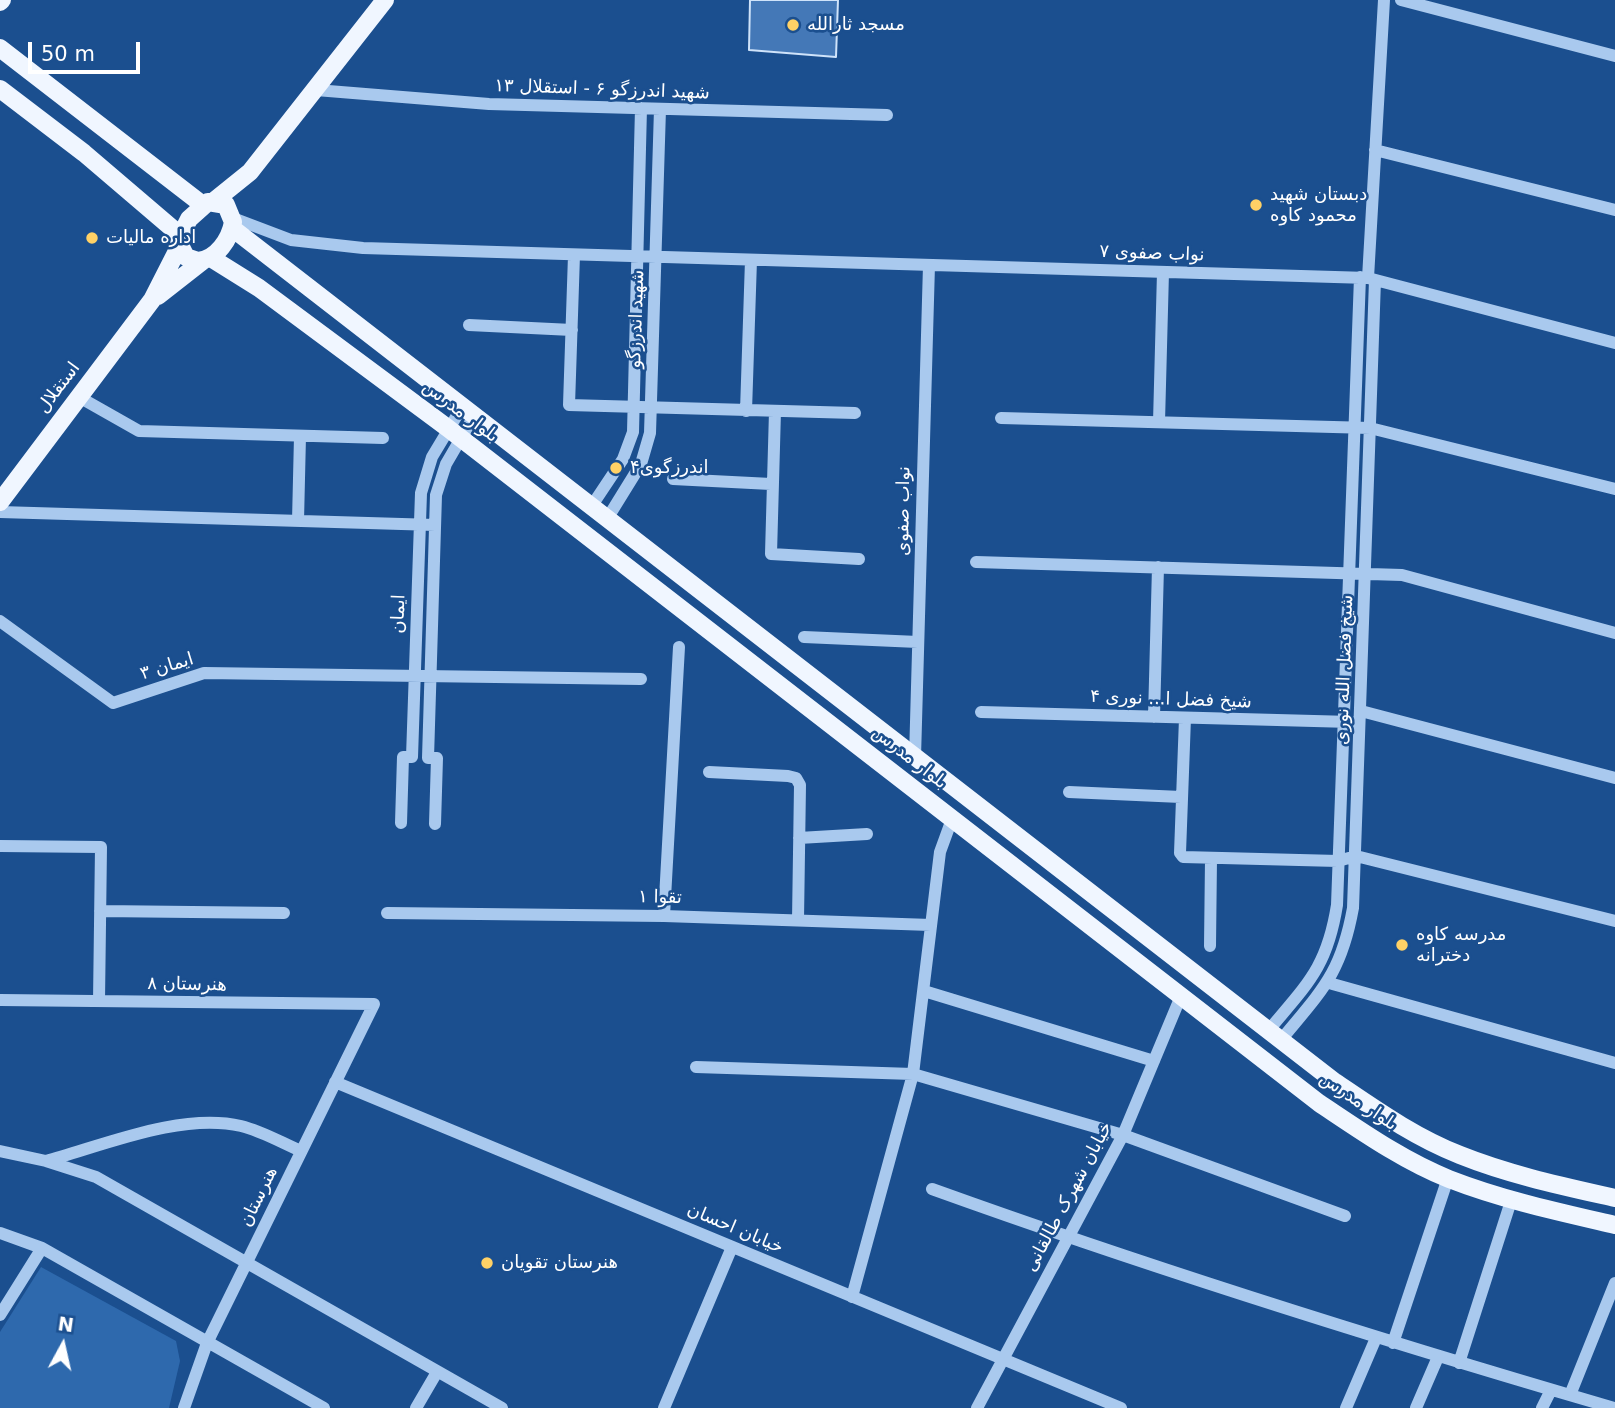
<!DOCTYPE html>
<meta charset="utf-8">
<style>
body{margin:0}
#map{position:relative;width:1615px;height:1408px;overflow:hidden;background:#1b4f8f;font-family:"DejaVu Sans",sans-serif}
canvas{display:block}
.north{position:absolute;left:28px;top:1310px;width:70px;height:70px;-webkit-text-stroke:5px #1b4f8f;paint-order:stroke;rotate:8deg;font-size:19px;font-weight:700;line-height:28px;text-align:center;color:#fff}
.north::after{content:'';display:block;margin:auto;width:24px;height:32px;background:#fff;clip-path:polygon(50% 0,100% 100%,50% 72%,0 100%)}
.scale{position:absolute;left:28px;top:42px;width:112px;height:32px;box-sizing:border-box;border:4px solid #fff;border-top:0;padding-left:9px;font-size:21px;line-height:24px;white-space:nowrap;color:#fff;-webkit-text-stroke:5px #1b4f8f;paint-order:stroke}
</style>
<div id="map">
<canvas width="1615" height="1408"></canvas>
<div class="north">N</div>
<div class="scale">50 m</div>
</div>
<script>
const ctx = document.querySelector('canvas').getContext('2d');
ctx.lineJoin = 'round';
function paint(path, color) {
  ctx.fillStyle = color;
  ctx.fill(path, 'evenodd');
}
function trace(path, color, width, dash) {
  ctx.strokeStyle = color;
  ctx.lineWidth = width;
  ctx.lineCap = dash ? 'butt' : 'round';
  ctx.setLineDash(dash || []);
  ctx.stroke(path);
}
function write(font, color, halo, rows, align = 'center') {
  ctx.font = font + ' "DejaVu Sans",Vazirmatn,sans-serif';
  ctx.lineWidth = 5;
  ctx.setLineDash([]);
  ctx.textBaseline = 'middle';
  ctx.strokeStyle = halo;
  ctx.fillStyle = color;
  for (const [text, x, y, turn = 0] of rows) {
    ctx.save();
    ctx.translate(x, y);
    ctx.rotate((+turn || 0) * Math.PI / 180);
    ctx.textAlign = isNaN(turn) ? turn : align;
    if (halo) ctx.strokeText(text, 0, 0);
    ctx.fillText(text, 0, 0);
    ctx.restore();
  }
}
const green = new Path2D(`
 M41,1267L176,1341L180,1361L169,1408H0V1332Z`);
const building = new Path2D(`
 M750,0H838L836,57L749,50Z`);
const minor = new Path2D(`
 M1401,0L1615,56
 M316,90L489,104L887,115
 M1375,150L1615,210
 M233,218L291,240L363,248L1368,278L1615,343
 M574,255L569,405L855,413
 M1368,278L1384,0
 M469,325L572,330
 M79,397L139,431L383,438
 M746,411L751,260
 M775,411L771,554L859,559
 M1001,418L1370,428L1615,489
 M1159,422L1163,272
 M673,479L771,484
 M591,507L623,459L633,432L641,108
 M0,512L435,525
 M607,519L641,464L650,433L660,109
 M298,521L300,436
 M976,562L1402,575L1615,633
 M0,621L113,703L204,673L641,679
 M804,637L918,642
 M1361,711L1615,778
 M981,712L1351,722
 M1154,717L1158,567
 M1185,718L1180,853L1183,857L1338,861L1356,856L1615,921
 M915,757L929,265
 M709,772L788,776L796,778L800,785L798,920
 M1069,792L1181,797
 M401,823L403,757H412L421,493L432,457L462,407
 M435,824L437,758H428L436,495L446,464L474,416
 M799,838L867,834
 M0,846L101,847L99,1001
 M100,911L284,913
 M387,913L664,916L931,925
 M664,916L679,647
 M1210,946L1211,859
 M1329,983L1615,1063
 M924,991L1154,1061
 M0,1000L374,1004L207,1343L184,1408
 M1268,1031C1307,984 1327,968 1337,905L1360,277
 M1281,1040C1322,990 1341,974 1353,908L1375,280
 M696,1067L913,1074L1123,1135L1345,1216
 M335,1082L1121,1408
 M0,1151L46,1161L96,1177L502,1408
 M46,1161C104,1145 182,1112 241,1126C262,1131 282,1143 301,1151
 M932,1189C1157,1270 1384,1341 1614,1408
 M0,1233L42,1248L324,1408
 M852,1297L913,1074L940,852L952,819
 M0,1315L42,1248
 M1393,1343L1448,1178
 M1459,1363L1511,1201
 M1570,1395L1615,1283
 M416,1408L437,1372
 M664,1408L732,1247
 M977,1408L1123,1135L1181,996
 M1346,1408L1376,1338
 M1416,1408L1438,1357
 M1542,1408L1551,1390`);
const major = new Path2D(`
 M0,2L2,0
 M0,48L203,205
 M0,89L84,153L180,235
 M214,201L250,172L385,0
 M208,202L226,205L233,222C230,239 217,259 198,261L186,257L178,241L189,219Z
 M232,228L1335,1082C1375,1109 1414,1137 1460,1155C1510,1175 1562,1186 1615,1198
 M211,258L259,288L449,429L1319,1103C1361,1131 1402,1160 1449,1179C1503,1200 1559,1212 1615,1225
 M158,296L204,260
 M0,502L152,300L179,247`);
const markers = [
 [793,25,7,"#ffd166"],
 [1256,205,7,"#ffd166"],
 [92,238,7,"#ffd166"],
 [616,468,7,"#ffd166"],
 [1402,945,7,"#ffd166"],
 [487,1263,7,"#ffd166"]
];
const poiNames = [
 ["مسجد ثارالله",807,25],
 ["دبستان شهید",1270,195],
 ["محمود کاوه",1270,216],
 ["اداره مالیات",106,238],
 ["اندرزگوی۴",630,468],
 ["مدرسه کاوه",1416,935],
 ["دخترانه",1416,956],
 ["هنرستان تقویان",501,1263]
];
const streetNames = [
 ["شهید اندرزگو ۶ - استقلال ۱۳",602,90,2],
 ["نواب صفوی ۷",1152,254,2],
 ["شهید اندرزگو",637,319,-88],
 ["استقلال",59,388,-53],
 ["بلوار مدرس",460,412,37],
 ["نواب صفوی",904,511,-89],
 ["ایمان",399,614,-88],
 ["ایمان ۳",167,667,-17],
 ["شیخ فضل الله نوری",1345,670,-88],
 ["شیخ فضل ا... نوری ۴",1171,700,2],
 ["بلوار مدرس",909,758,38],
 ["تقوا ۱",660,898,1],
 ["هنرستان ۸",187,985,1],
 ["بلوار مدرس",1358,1102,34],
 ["هنرستان",259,1197,-64],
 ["خیابان شهرک طالقانی",1069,1197,-62],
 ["خیابان احسان",735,1229,23]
];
paint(green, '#2e69ad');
paint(building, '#4478b7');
trace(building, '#cfe3fa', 2);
trace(minor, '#a9c9ee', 12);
trace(major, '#f0f6ff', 18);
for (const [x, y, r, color] of markers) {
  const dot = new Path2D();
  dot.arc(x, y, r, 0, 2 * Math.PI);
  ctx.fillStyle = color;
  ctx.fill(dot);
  trace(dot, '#1b4f8f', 2.5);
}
write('18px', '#fff', '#1b4f8f', poiNames, 'left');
write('18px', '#fff', '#1b4f8f', streetNames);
</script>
